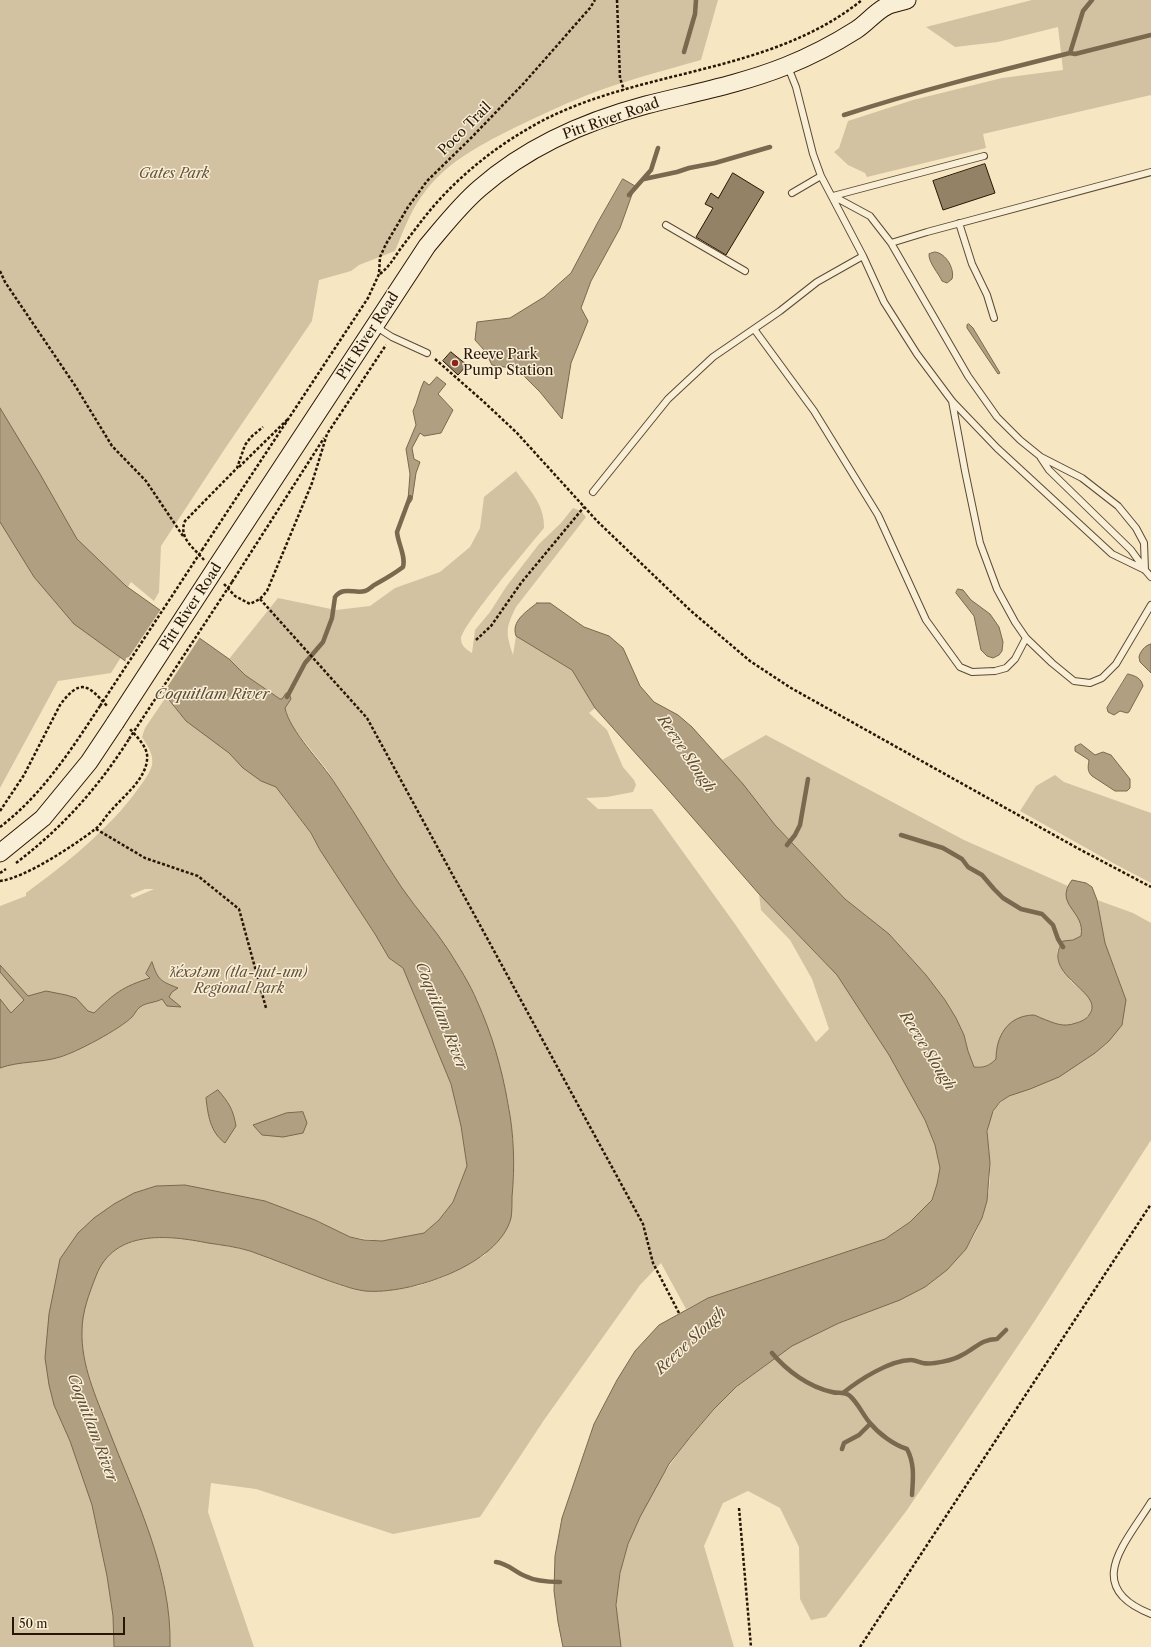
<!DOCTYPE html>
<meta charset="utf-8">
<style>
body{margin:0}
#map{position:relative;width:1151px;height:1647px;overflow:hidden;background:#f6e6c2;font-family:"Libre Caslon Text",serif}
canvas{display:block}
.scale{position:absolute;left:12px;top:1617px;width:113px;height:18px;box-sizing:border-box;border:2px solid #291503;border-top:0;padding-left:5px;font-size:12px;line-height:14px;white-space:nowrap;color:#291503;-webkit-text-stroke:3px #f9efd7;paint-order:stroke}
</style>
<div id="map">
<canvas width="1151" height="1647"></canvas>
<div class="scale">50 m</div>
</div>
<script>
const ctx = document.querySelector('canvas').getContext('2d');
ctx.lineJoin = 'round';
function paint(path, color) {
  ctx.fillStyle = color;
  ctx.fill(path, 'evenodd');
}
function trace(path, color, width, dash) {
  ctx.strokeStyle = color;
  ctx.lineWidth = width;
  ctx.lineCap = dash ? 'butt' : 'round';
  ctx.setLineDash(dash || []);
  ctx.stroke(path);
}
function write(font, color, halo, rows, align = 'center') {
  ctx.font = font + ' "Libre Caslon Text",serif';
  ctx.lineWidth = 3;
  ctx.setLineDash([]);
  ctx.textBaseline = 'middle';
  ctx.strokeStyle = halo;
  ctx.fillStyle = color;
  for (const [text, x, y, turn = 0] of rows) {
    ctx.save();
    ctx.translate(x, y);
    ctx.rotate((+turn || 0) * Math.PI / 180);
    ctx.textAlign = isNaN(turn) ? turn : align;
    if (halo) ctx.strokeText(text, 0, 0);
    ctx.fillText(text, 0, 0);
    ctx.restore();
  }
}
const green = new Path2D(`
 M0,0H718L701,60C662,71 623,81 585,96C562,105 539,116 516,127C484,143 450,160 427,189C412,207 404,229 395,251L359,265L351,271L319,280L312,321L224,450L161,546L159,592L154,601L131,582L101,629L123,654L111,673L58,681L0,788Z
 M1032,0H1151V95L983,134L986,148L867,177L865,173L848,165L834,152L839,148L848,121L913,100L1002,78L1063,70L1058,27L998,42L955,47L926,27Z
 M516,471C529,490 545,504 544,528C531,544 461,626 461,639C461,646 467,650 472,653L475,630L490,612L506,587L539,544L561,523L573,508L581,511L586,517L516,607C505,629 506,633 513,655L516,636L572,670L595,708L589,713L607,730L623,767L634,780L636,785L633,792L607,797L586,798L598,809H652L735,924L816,1042L829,1029L812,979L790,940L761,910L759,894L837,975L889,1055L925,1120L935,1145L940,1168L937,1184L932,1200L910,1222L885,1239L708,1298L686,1309L661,1263L640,1285L544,1420L480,1517L393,1534L256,1489L211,1483L208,1512L254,1647H170C171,1593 153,1542 133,1493C128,1481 124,1467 118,1456L97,1525L107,1576L113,1616L114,1647H0V906L26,896V893C67,863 109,829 138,789C143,782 150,773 152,765C154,754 147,745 142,737L145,728L166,697L186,721L231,690L283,797L311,833L320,850L375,934L389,958L403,968L451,1084L461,1126L467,1166L453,1202L439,1220L424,1233L382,1241L350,1237L315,1220L265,1201L185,1185L156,1186L134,1193L118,1248L135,1240L151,1237L190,1239L247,1250L344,1287L366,1291L418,1286L444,1277L485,1255L514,1179L513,1139L509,1106L490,1033L476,998L447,948L402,889L327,770L291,725L285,708L291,699H280L245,675L229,659L278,598L336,610L370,606L395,588L440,572L470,547L480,528L484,497ZM145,889H154L133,898L130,895Z
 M766,735L964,840L1068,886C1062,909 1085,914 1081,936L1073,940L1063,941C1060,944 1058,948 1057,952C1056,961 1068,979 1074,984C1078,988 1085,991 1089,996C1100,1011 1081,1027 1066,1026C1055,1025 1044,1019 1034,1015L996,1049V1059C989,1066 984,1068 974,1067L968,1051L964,1035L956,1018L945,1000L926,975L889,934L845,899L775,825L722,760Z
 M1055,775L1064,782L1151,813V883L1113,863L1020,811L1036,786Z
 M1097,900L1133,913L1151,923V1140L1034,1322L907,1510L826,1617L811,1620L800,1599L799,1547L780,1508L748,1491L723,1503L704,1546L734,1647H621C602,1567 650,1485 699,1427C711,1413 723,1398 737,1387C746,1380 755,1373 764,1367C773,1360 783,1351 793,1345C808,1337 824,1331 839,1322C870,1306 899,1288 928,1271C937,1266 961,1255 966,1248C979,1233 989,1199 990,1179C992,1147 976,1118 1009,1096L1077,1064L1095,1053L1109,1041L1118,977L1105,943Z`);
const water = new Path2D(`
 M623,179L635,186L620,228L591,281L581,308L588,321L571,363L562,419L540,392L517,369L492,365L485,351L475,340L477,322L510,318L544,297L571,273L598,222Z
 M935,252C946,253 955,269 952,279L947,283L942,281C939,274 928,262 929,254Z
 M969,324L973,328L1000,373L998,374L967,328V325Z
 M437,377L446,384L438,394L453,410L441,433L424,436L420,433L412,448L414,459L420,462L416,473L412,500L409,504L408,500L410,474L406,449L416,425L413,411C418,401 419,391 424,381L429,385Z
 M0,408L40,474L77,539L126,586L229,659L245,675L280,699H282L286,693H289L291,699L285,708C290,732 322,762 336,785C359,819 379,854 402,888C417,910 435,929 449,951C459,967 470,984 477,1001C492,1034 502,1069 508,1104C514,1134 515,1166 512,1197C512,1204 512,1212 511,1218C499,1265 409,1295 365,1291C351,1289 338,1284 324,1279C300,1270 275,1260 250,1251C237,1247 222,1245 208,1243C168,1235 114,1229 96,1276C89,1294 82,1312 82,1331C81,1365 96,1397 108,1428C135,1498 172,1570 170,1647H114L113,1616L107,1576L92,1505L70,1441L54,1405L49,1385L45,1358L49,1314L60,1259L78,1233L94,1218L114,1204L134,1193L156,1186L185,1185L265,1201L315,1220L350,1237L364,1240L382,1241L424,1233L439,1220L453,1202L467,1166L461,1126L451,1084L403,968L389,958L375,934L320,850L311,833L276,787L261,781L243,768L229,753L186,721L165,695L135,668L74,624L34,577L0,522Z
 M958,589L963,590L971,600L990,614L999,627L1003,642L1002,651L999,655L993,658L987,656L981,650L974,616L956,593Z
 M537,603H550L584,627L609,636L623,648L640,686L654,702L678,715L692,727L743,784L775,825L845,899L889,934L926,975L945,1000L956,1018L964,1035L968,1051L974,1067C984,1068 989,1066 996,1059C996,1037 1007,1016 1033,1015C1035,1015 1039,1017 1041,1018C1054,1023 1063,1028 1076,1023C1080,1022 1087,1019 1089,1015C1107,992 1039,976 1063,941L1073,940L1081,936C1086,911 1053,905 1072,880L1086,883L1092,887L1097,900L1105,943L1126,1000L1122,1025L1109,1041L1095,1053L1059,1077L1030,1089L1009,1096L1000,1102L993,1111L987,1131L990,1163L987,1201L982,1218L966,1249L947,1270L925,1287L900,1300L839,1323L792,1346L736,1387L714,1409L691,1436L669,1464L640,1517L628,1544L620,1573L616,1605L621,1647H563L558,1622L554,1591L555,1556L562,1518L594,1424L617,1380L635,1351L659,1325L708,1298L885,1239L910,1222L932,1200L937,1184L940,1168L935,1145L925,1120L889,1055L837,975L759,894L665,786L595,708L572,670L516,636C511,621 526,612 537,603Z
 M1151,644V673L1140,662L1139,657C1140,652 1145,645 1151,644Z
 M1128,674C1136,676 1141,678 1143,686L1129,712L1127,713L1120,711L1114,715L1108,712L1107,708Z
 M1081,744L1095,755L1103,752L1111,755L1130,779V788L1127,791H1115L1092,776C1087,771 1088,767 1089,760L1075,751V747Z
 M152,962C158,980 160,981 178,988L172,992L169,997L181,1007L167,1006L162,999C155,1003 147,1002 140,1007C136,1010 135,1014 132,1017C120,1029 77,1052 60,1057C41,1063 19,1061 0,1068V999L11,1013L24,1000L0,972V965L28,996L46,991L66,995L76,998L88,1011L94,1013C115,993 122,987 150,978L146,974Z
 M218,1090C229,1103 233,1109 236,1126L225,1143C210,1132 208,1115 206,1098Z
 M303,1112L307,1123L303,1133L283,1137L262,1135L253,1125L286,1113Z`);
const pier = new Path2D(`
 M161,609L200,637L162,695L125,663L126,658L129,657Z`);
const stream = new Path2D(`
 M684,52L695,14L696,0
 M1070,53L1075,54L1151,35
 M844,115C918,91 994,72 1070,53L1083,11L1092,0
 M644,179L677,172L689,168L715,163L770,147
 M629,195L651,170L658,148
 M287,697L305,663L323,642L332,618L335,597C343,586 355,594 365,591C369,590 372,586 376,584C385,579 394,574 403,567C406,556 398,544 397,532L410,497
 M901,835L943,848L962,859L968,867L982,875L994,889L1003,898L1021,909L1042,914L1053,925L1058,939L1063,947
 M787,845L795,835L800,825L808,779
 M772,1353C787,1371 809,1387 832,1392C838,1394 845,1391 850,1396C858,1403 863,1415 870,1423C879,1434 894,1445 907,1449C915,1464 913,1479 912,1495
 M843,1393C859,1380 890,1360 911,1360C915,1360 919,1362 923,1363C932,1365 954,1360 962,1355C975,1349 981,1339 997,1339L1006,1330
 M842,1449L844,1443L859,1435L870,1424
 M496,1562C507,1563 515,1572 525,1576C535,1581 549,1582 560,1582`);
const building = new Path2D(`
 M985,164L995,193L943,210L933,181Z
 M733,173L764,192L726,255L696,237L713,208L705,204L711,193L718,198Z
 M451,352L467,365L458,375L443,361Z`);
const path = new Path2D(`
 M617,0L620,78L624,90
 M0,271L5,282L76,387L112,446L146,481L183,536
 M380,274C389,267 394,258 401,248C411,235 421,221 432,208C462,173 498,145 538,123C640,68 769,75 862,0
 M435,359L484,402L517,433L597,521L691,611L750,661L791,688L1079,849L1151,887
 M239,467L288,419
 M202,550L368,298L379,274L380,257L386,244L408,207L427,181L472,137L524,83L590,8L595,0
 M204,560C194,548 178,538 185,521L237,468L245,445L251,437L263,427
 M232,582L324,438
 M224,584L235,596L250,604L260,599L267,591L312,483L327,434L386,345
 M260,599L367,718L643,1224L653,1263L679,1313
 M476,640L491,626L521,583L584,507
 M0,811L24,775L60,705C81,677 88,685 108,707
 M0,827C42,795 71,750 100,706
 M96,829L145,858L198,876L239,909L266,1008
 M16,863C62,828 98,788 129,739
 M0,873L6,869
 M0,881C25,878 73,846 94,830C100,826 104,819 108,814C121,798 145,781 147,760C149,748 137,737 130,729
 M739,1508L751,1647
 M860,1647L1151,1204`);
const service = new Path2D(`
 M788,67L796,87L813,154L821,176L863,256L884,302L917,354L952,401L997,448L1112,554L1145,570L1151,577
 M792,193L821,176
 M833,196L870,216L891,243L968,376L997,417L1020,440L1041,457L1082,478L1118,506L1136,528L1144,543L1145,570
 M833,196L984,156
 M959,223L972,264L987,295L994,318
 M666,225L745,271
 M891,243L927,232L1151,172
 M375,326L392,337L427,353
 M754,329L814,411L878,515L926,620L960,667L972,672L995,671L1006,668L1015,659L1026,638
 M952,401L965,471L980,543L997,589L1015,622L1026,638L1052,663L1074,681L1090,683L1102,678L1116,664L1151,605
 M1041,458L1049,470L1131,550L1144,568
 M593,492L668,399L713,357L780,311L817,282L863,256
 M1151,1502C1125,1544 1082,1587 1151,1614`);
const secondary = new Path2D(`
 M217,566L427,246C444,226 460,205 480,188C528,146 586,121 646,105C693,93 741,84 786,66C811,56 834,44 856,30C867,23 876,11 887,6C893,3 901,2 907,0
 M0,853L43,818L89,762L115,723`);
const pathBridge = new Path2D(`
 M100,706L202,550
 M129,739L232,582`);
const secondaryBridge = new Path2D(`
 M115,723L217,566`);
const markers = [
 [455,363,4,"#8f2418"]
];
const streetNames = [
 ["Pitt River Road",611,119,-19],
 ["Poco Trail",465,129,-45],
 ["Pitt River Road",368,336,-57],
 ["Pitt River Road",191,607,-57]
];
const parkNames = [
 ["Gates Park",174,174],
 ["ƛ̓éxətəm (tla-hut-um)",239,973],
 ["Regional Park",239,989]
];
const poiNames = [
 ["Reeve Park",463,355],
 ["Pump Station",463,371]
];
const waterNames = [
 ["Coquitlam River",212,695],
 ["Reeve Slough",686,754,56],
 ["Coquitlam River",441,1016,68],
 ["Reeve Slough",927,1051,58],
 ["Reeve Slough",691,1341,-43],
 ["Coquitlam River",92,1428,69]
];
paint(green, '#d3c2a2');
paint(water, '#b09f81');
trace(water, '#7a684f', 1);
paint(pier, '#f6e6c2');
trace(stream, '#7a684f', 4.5);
paint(building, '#948266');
trace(building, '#291503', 1);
trace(service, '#5c4933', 8);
trace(secondary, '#291503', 19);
trace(path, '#291503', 2.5, [3, 2]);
trace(service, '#f9efd7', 6);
trace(secondary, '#f9efd7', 17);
trace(secondaryBridge, '#291503', 19, []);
trace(pathBridge, '#291503', 2.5, [3, 2]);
trace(secondaryBridge, '#f9efd7', 17);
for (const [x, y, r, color] of markers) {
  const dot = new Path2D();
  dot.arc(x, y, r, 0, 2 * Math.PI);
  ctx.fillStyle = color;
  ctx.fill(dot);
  trace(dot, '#f9efd7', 1.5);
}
write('14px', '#291503', '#f9efd7', streetNames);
write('italic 14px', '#64523b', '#f9efd7', parkNames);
write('14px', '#291503', '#f9efd7', poiNames, 'left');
write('italic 15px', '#5f4c35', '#f9efd7', waterNames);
</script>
